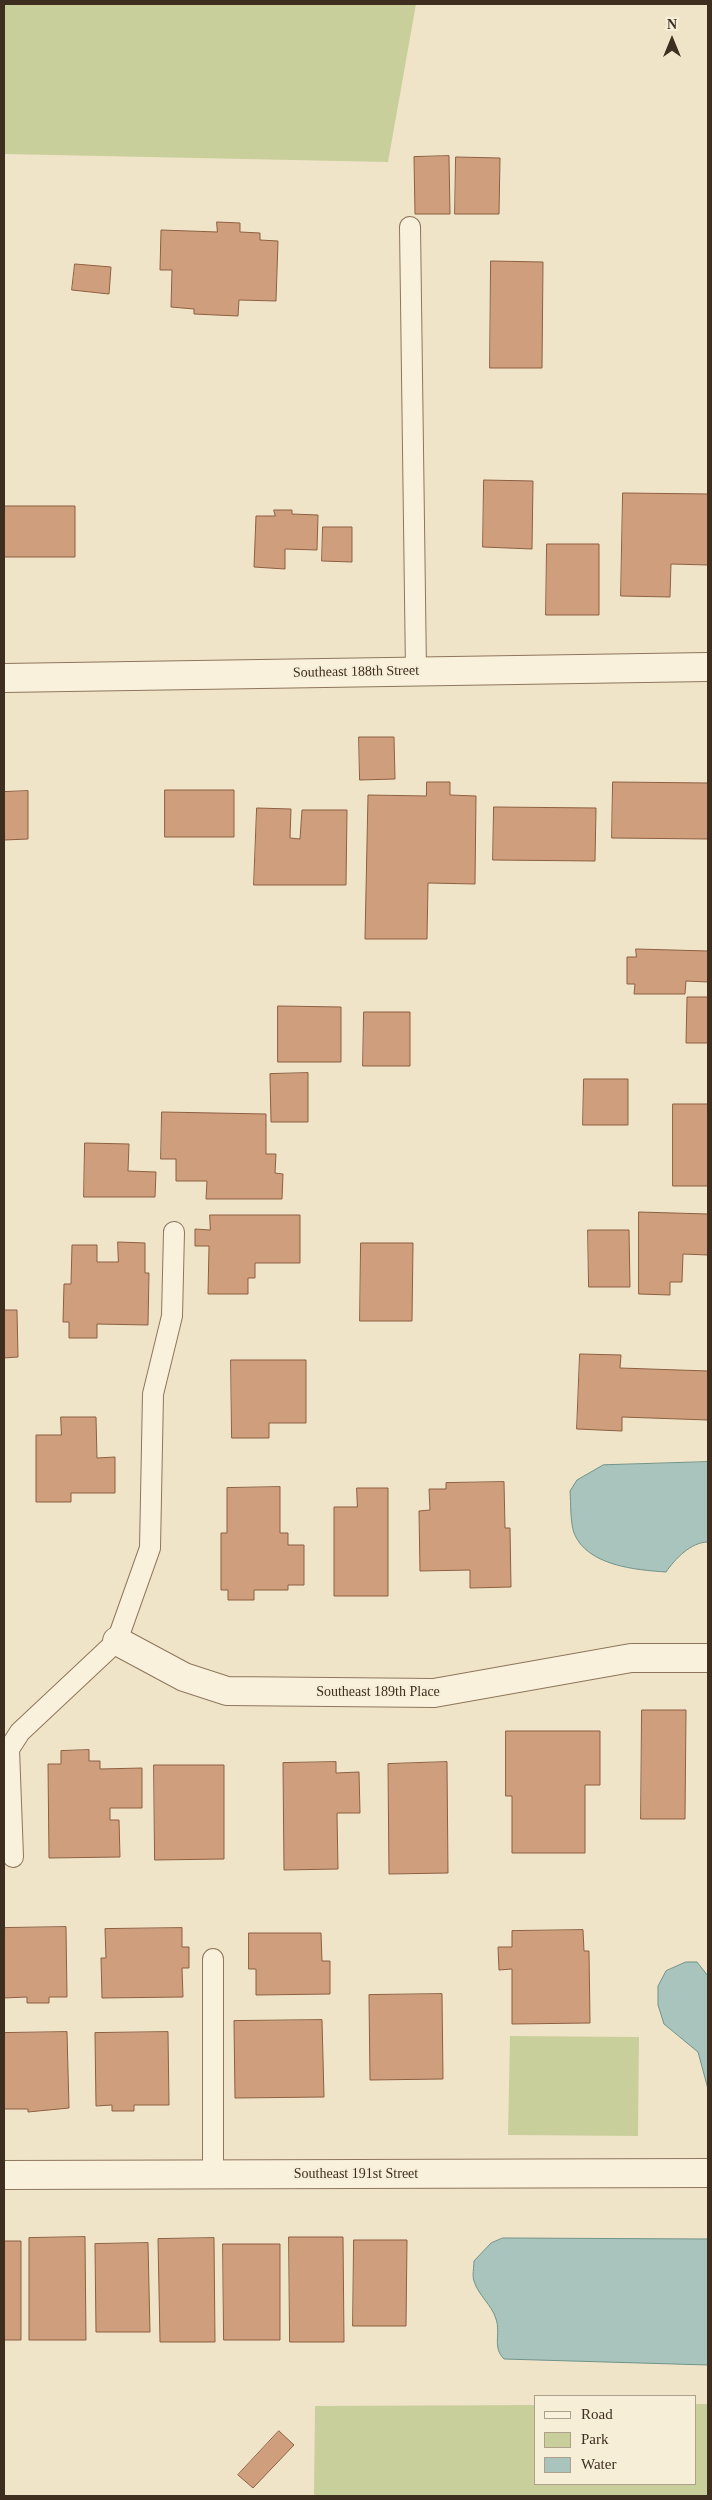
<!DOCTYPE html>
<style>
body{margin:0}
#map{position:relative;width:712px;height:2500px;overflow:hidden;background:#f0e4c8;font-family:"Times New Roman",serif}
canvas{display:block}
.frame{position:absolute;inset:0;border:5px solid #3d2e20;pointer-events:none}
.legend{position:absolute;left:534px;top:2395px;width:162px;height:90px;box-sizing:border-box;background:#f7eed8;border:1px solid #ada18e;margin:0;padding:6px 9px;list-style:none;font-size:15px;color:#3d2e20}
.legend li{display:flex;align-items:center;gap:10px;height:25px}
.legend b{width:25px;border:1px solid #ada18e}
.north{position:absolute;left:647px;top:15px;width:50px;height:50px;-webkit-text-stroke:4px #f7eed8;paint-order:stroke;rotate:0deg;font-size:14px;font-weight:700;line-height:20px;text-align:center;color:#3d2e20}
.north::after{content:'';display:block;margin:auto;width:18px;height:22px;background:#3d2e20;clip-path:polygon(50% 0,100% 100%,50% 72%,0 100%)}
</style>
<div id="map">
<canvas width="712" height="2500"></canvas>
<div class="frame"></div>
<ul class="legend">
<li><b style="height:6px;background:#faf1dc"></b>Road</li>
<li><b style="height:14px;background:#c9cf9b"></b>Park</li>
<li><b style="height:14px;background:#a9c4bc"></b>Water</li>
</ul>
<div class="north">N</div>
</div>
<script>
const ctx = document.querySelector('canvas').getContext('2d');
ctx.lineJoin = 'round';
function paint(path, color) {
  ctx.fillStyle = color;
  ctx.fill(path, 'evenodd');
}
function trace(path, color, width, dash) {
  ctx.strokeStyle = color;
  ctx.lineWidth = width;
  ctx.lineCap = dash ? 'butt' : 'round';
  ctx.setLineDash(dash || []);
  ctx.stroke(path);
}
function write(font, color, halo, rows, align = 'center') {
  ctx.font = font + ' "Times New Roman",serif';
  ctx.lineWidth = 4;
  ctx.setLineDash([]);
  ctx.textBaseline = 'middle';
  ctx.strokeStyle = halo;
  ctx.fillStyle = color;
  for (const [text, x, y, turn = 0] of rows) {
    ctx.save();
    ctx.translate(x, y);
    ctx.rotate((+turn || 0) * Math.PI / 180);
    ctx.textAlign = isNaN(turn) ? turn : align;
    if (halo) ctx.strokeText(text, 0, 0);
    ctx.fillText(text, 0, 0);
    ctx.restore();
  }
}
const green = new Path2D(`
 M4,4H416L388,162L4,154Z
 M510,2036L639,2037L638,2136L508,2135Z
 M696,2404H708V2496H314L315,2406L536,2405V2484H696Z`);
const water = new Path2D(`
 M708,1462V1542C691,1542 675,1559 666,1572C637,1570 587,1566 574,1533C570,1521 571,1504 570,1491L577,1480L603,1465Z
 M686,1962H697L708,1976V2089L698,2052L664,2024L658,2005V1986L666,1971Z
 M503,2238L708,2239V2365L504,2359C492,2347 501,2334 496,2319C492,2305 478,2295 474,2281C472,2276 474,2267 474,2261L491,2243Z`);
const building = new Path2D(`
 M449,156L450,214H415L414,157Z
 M456,157L500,158L499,214H455Z
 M217,222L240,223V232L260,233V240L278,241L276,301L239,300L238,316L194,314V309L171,307L172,270H160L161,230L217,232Z
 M491,261L543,262L542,368H490Z
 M75,264L111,267L109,294L72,290Z
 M484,480L533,481L532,549L483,547Z
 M623,493L708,494V565L671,564L670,597L621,596Z
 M4,506H75V557H4Z
 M274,510H292V514L318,515L317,550L285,549V569L254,567L256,516H275Z
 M323,527H352V562L322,561Z
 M547,544H599V615H546Z
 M359,737H394L395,779L360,780Z
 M427,782H450V795L476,796L475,884L428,883L427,939H365L368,795L426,796Z
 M613,782L708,783V839L612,838Z
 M165,790H234V837H165Z
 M28,791V839L4,840V792Z
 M494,807L596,808L595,861L493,860Z
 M257,808L291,809L290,838L300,839L302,810H347L346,885H254Z
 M636,949L708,951V1043H686L687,997H708V982L686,981L685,994H634L635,984H627V957H636Z
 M278,1006L341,1007V1062H278Z
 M364,1012H410V1066H363Z
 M308,1073V1122H271L270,1074Z
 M584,1079H628V1125H583Z
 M673,1104H708V1186H673Z
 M162,1112L266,1114V1154H276L275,1173L283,1174L282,1199H206L207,1181H176V1159H161Z
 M85,1143L129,1144L128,1171L156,1172L155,1197H84Z
 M639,1212L708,1214V1255L683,1254L682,1282H670V1295L639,1294Z
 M210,1215H300V1263H255V1278H248V1294H208L209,1246H195V1229L210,1230Z
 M588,1230H629L630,1287H589Z
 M118,1242L145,1243V1273H149L148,1325L97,1324V1338H69V1322H63L64,1284H71L72,1245H97V1262H118Z
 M361,1243H413L412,1321H360Z
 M4,1310H17L18,1357L4,1358Z
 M580,1354L621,1355L620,1368L708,1371V1420L622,1417V1431L577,1429Z
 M231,1360H306V1423H269V1438H232Z
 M61,1417H96L97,1458L115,1457V1493H71V1502H36V1435H61Z
 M504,1482L505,1528H510L511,1587L470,1588V1570L420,1571L419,1511L430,1510L429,1489H446V1483Z
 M280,1487V1533H288V1545H304V1585H288V1590H254V1600H228V1590H221V1533H227V1488Z
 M357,1488H388V1596H334V1507H357Z
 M642,1710H686L685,1819H641Z
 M506,1731H600V1785H585V1853H512V1796H506Z
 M89,1750V1761H100V1769L142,1768V1808H110V1820H119L120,1857L49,1858L48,1764H61V1751Z
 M336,1762V1773L359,1772L360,1813H337L338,1869L284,1870L283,1763Z
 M447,1762L448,1873L389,1874L388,1764Z
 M154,1765H224V1859L155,1860Z
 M66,1927L67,1997H49V2003H27V1997L4,1998V1928Z
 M182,1928V1947H189V1968H182L183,1997L102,1998L101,1958H106L105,1929Z
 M583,1930L584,1951H589L590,2023L512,2024V1969L499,1970L498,1947H512V1931Z
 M249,1933H321L322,1961H330V1994L256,1995V1969H249Z
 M442,1994L443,2079L370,2080L369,1995Z
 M322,2020L324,2097L235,2098L234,2021Z
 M67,2032L69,2108L28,2112V2109H4V2033Z
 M168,2032L169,2105H134V2111H112V2105L96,2106L95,2033Z
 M85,2237L86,2340H29V2238Z
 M289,2237H343L344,2342H290Z
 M214,2238L215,2342H160L158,2239Z
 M354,2240H407L406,2326H353Z
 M4,2241H21V2340H4Z
 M148,2243L150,2332H96L95,2244Z
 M223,2244H280V2340H224Z
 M279,2431L294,2445L253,2488L238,2475Z`);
const lane = new Path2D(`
 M410,227L416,671
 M13,1857L9,1749L20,1732L117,1641L150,1548L153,1394L172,1316L174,1232
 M213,1959V2174`);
const street = new Path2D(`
 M4,678L708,667
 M117,1641L184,1677L227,1691L434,1693L631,1658H708
 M4,2175L708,2173`);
const streetNames = [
 ["Southeast 188th Street",356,672,-1],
 ["Southeast 189th Place",378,1692],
 ["Southeast 191st Street",356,2174]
];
paint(green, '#c9cf9b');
paint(water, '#a9c4bc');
trace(water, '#6f938a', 1);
paint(building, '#cf9f7d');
trace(building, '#8d5f41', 1);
trace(lane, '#8d765c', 22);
trace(street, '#8d765c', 30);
trace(lane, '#faf1dc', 20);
trace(street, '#faf1dc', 28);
write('14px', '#3d2e20', '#f7eed8', streetNames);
</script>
